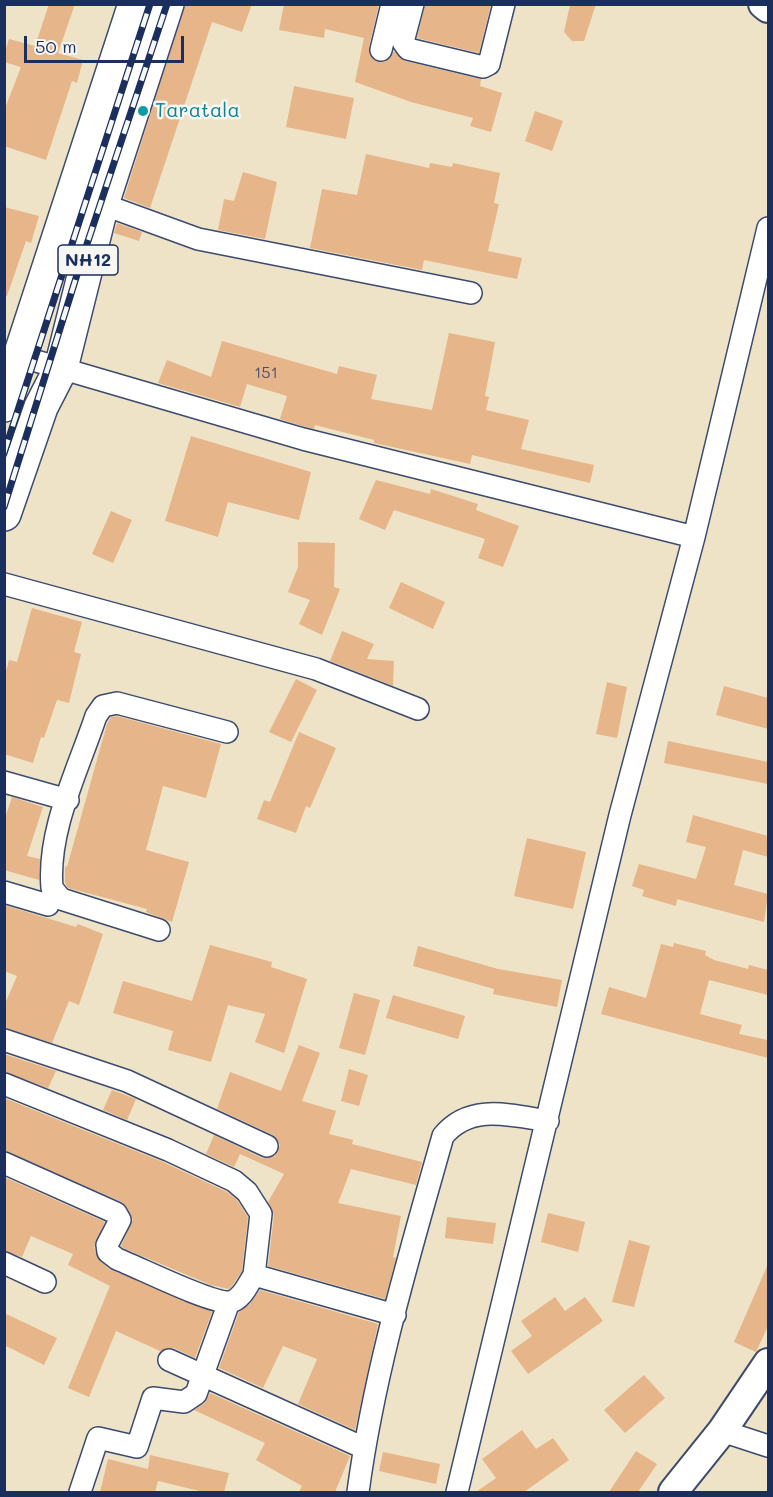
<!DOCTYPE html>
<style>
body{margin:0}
#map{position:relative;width:773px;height:1497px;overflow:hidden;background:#eee3c6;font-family:Mali,sans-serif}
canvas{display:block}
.frame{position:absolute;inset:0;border:6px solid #1b2f5e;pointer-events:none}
.scale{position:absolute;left:24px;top:36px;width:160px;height:27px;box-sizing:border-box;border:3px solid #1b2f5e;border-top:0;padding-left:8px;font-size:18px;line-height:21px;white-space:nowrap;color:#1b2f5e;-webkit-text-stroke:4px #f6f6f2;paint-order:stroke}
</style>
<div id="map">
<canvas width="773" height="1497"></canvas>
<div class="frame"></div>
<div class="scale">50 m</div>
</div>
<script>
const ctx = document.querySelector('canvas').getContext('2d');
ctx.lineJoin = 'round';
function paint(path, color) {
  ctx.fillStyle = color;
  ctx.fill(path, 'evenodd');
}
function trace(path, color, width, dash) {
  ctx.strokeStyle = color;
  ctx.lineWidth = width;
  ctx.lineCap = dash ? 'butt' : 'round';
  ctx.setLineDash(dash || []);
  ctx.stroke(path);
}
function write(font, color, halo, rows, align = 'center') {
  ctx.font = font + ' Mali,sans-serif';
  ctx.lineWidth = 5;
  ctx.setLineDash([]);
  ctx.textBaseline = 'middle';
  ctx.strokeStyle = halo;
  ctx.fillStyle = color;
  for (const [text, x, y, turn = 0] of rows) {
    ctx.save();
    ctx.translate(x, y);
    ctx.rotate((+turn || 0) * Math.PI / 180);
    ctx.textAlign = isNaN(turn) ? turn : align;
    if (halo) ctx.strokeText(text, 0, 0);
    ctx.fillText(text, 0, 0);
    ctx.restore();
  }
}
const building = new Path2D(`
 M49,4H75L58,53L83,60L77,83L72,81L46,160L4,146V111L21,67L4,62V54L9,39L35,46Z
 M185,4H252L242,32L212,22L150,208L124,198Z
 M284,4H379L369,47L372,59L385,62L394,51L405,61L481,79L480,86L502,93L491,132L470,126L473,118L411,102L355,82L364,38L325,29L324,38L279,30Z
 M425,4H491L479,53L417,38Z
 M596,4L584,41H572L564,32L570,5Z
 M294,86L354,98L346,139L286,127Z
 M535,111L563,121L552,151L525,141Z
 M366,154L429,168L430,163L452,167L453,163L500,173L494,203L499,204L488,251L522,258L517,279L424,260L422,270L310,248L322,189L357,195Z
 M243,172L277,182L265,239L218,230L224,199L234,201Z
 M4,207L39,216L31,243L26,241L7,296H4Z
 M117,223L142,232L139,241L114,233Z
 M449,333L495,342L485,396L489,397L486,410L529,420L521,449L594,465L590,483L472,455L470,464L374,443V440L315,425L314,429L306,427L280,419L287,396L247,384L240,407L158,383L167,360L211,377L222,341L337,374L339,366L377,375L371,399L432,410Z
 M191,436L311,472L299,520L228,502L218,537L165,521Z
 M376,480L430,494L431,489L478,504L476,510L519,526L503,567L478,558L485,539L394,510L385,530L359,519Z
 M111,511L132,520L113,563L92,554Z
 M298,542L335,543L334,587L340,589L322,635L299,624L310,600L288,592L298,567Z
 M401,582L445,602L433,629L389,608Z
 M32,608L82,622L74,652L81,654L69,703L57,700L44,738L41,737L33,763L4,754V678L9,660L17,662Z
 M342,631L374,644L367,659L394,661L393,686L330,661Z
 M296,679L317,690L291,742L269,732Z
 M607,682L627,687L617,738L596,734Z
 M724,686L768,698V729L716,715Z
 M117,716L221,744L206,798L163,786L146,850L189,862L172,922L146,912L147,909L68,888L65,883V866L67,867L107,724L111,717Z
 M299,732L336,748L310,808L306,806L296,833L257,819L264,800L270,802Z
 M668,741L768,762V784L664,763Z
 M12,797L43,807L27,856L40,859L39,880L4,870V821Z
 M693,815L768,836V857L743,850L734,885L768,894L764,922L677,899L676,906L642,896L644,890L632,886L639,864L696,879L706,847L686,842Z
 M527,838L586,852L573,909L514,896Z
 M4,905L76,927L78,924L103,934L79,1005L69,1001L52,1043L4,1028V1006L17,976L4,971Z
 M674,943L706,951L705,955L714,960L748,969L749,965L768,970V995L709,980L700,1014L742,1025L739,1034L768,1040V1058L601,1014L609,987L646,998L661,944L673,947Z
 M210,945L272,962L271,967L307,979L284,1053L255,1042L265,1014L228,1005L211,1062L168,1050L173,1031L113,1013L123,981L192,1001Z
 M418,946L498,969L562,980L557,1007L493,994L494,989L413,966Z
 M354,993L380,1000L365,1055L339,1048Z
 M393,995L465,1016L458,1039L386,1018Z
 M299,1045L320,1053L302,1101L336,1111L329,1134L353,1140L352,1144L422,1162L416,1185L351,1169L338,1203L401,1216L393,1257L396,1258L385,1299L268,1266L274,1215L268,1202L284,1174L240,1154L234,1167L206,1154L214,1135L262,1158L275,1156L280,1145L273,1135L217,1109L230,1072L281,1091Z
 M4,1054L56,1071L48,1088L4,1072Z
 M349,1069L368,1075L359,1106L341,1101Z
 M112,1090L136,1099L127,1120L103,1110Z
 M4,1098L163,1162L227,1192L237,1200L248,1217L242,1271L232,1286L229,1289L211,1285L123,1248L121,1246L133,1219L122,1202L4,1151Z
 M4,1177L105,1222L94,1247L100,1261L109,1269L212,1312L195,1358L174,1348L160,1351L116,1331L89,1397L68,1388L110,1286L68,1265L73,1254L31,1236L22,1257L4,1251Z
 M548,1213L585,1222L578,1252L541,1242Z
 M447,1217L496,1223L493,1244L445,1238Z
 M629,1240L650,1246L634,1307L612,1302Z
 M768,1264V1326L756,1352L734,1342Z
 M260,1290L378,1324L355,1430L298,1404L317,1359L283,1346L263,1388L219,1368L239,1312L250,1304Z
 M555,1297L565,1311L585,1297L603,1321L528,1374L511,1351L532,1336L521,1321Z
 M4,1313L57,1338L44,1365L4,1345Z
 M644,1375L665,1398L625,1433L604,1410Z
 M210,1393L350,1456L335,1492H299L302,1486L256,1460L265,1443L194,1410L204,1404Z
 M522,1430L536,1449L553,1438L569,1460L524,1492H476L496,1478L482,1459Z
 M636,1451L657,1464L638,1492H609Z
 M383,1452L440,1464L436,1484L379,1471Z
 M150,1455L229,1473L224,1492H204L158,1481L155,1492H100L108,1459L148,1469Z`);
const street = new Path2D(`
 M413,4L403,42L408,49L483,67L489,64L504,4
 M381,50L392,4
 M102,204L198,239L471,293
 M19,356L303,439L694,537
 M4,584L316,669L418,709
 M4,782L68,800
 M4,892L48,905
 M159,930L61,899L52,888C47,830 78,770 96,716L103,706L117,703L227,732
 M4,1040L127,1081L267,1146
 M4,1084L168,1150L234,1181L247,1192L261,1214L254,1275
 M4,1163L116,1213L120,1220L107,1245L108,1252L117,1259C138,1267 211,1304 230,1302C242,1300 248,1284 254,1275L395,1315
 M4,1263L45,1282
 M169,1360L364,1448
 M722,1431L768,1446
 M80,1492L98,1438L137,1447L153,1398L184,1402L196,1394L229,1302
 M358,1492C374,1372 410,1253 443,1136C470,1103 510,1115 548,1121
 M457,1492L620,815L694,537L768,228`);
const secondary = new Path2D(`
 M763,4L768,8
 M673,1492L722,1431L768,1363`);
const highway = new Path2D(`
 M4,405L135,4
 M4,514L41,407L61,368L102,204L167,4`);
const rail = new Path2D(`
 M4,453L150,4
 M4,507L81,262L167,4`);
const markers = [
 [143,111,6,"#0f9aa8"]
];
const numberNames = [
 ["151",266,373]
];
const shields = [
 [88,260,60]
];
const shieldNames = [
 ["NH12",88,260]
];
const cultureNames = [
 ["Taratala",155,111]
];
paint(building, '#e6b58a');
trace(street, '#3b4a6e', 24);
trace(secondary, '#3b4a6e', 32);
trace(highway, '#3b4a6e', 36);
trace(street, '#fff', 21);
trace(secondary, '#fff', 28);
trace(highway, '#fff', 33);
trace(rail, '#1b2f5e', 7);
trace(rail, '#f6f6f2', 4.5, [14]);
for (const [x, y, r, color] of markers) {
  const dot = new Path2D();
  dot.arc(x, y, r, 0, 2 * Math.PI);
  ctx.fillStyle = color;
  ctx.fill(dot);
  trace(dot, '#f6f6f2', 2);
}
write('16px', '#4e5069', null, numberNames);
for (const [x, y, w] of shields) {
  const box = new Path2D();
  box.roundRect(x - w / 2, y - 15, w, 30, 4.5);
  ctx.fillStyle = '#f6f6f2';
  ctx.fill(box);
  trace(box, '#1b2f5e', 1.5);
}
write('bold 18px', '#1b2f5e', null, shieldNames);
write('20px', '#0d838f', '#f6f6f2', cultureNames, 'left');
</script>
